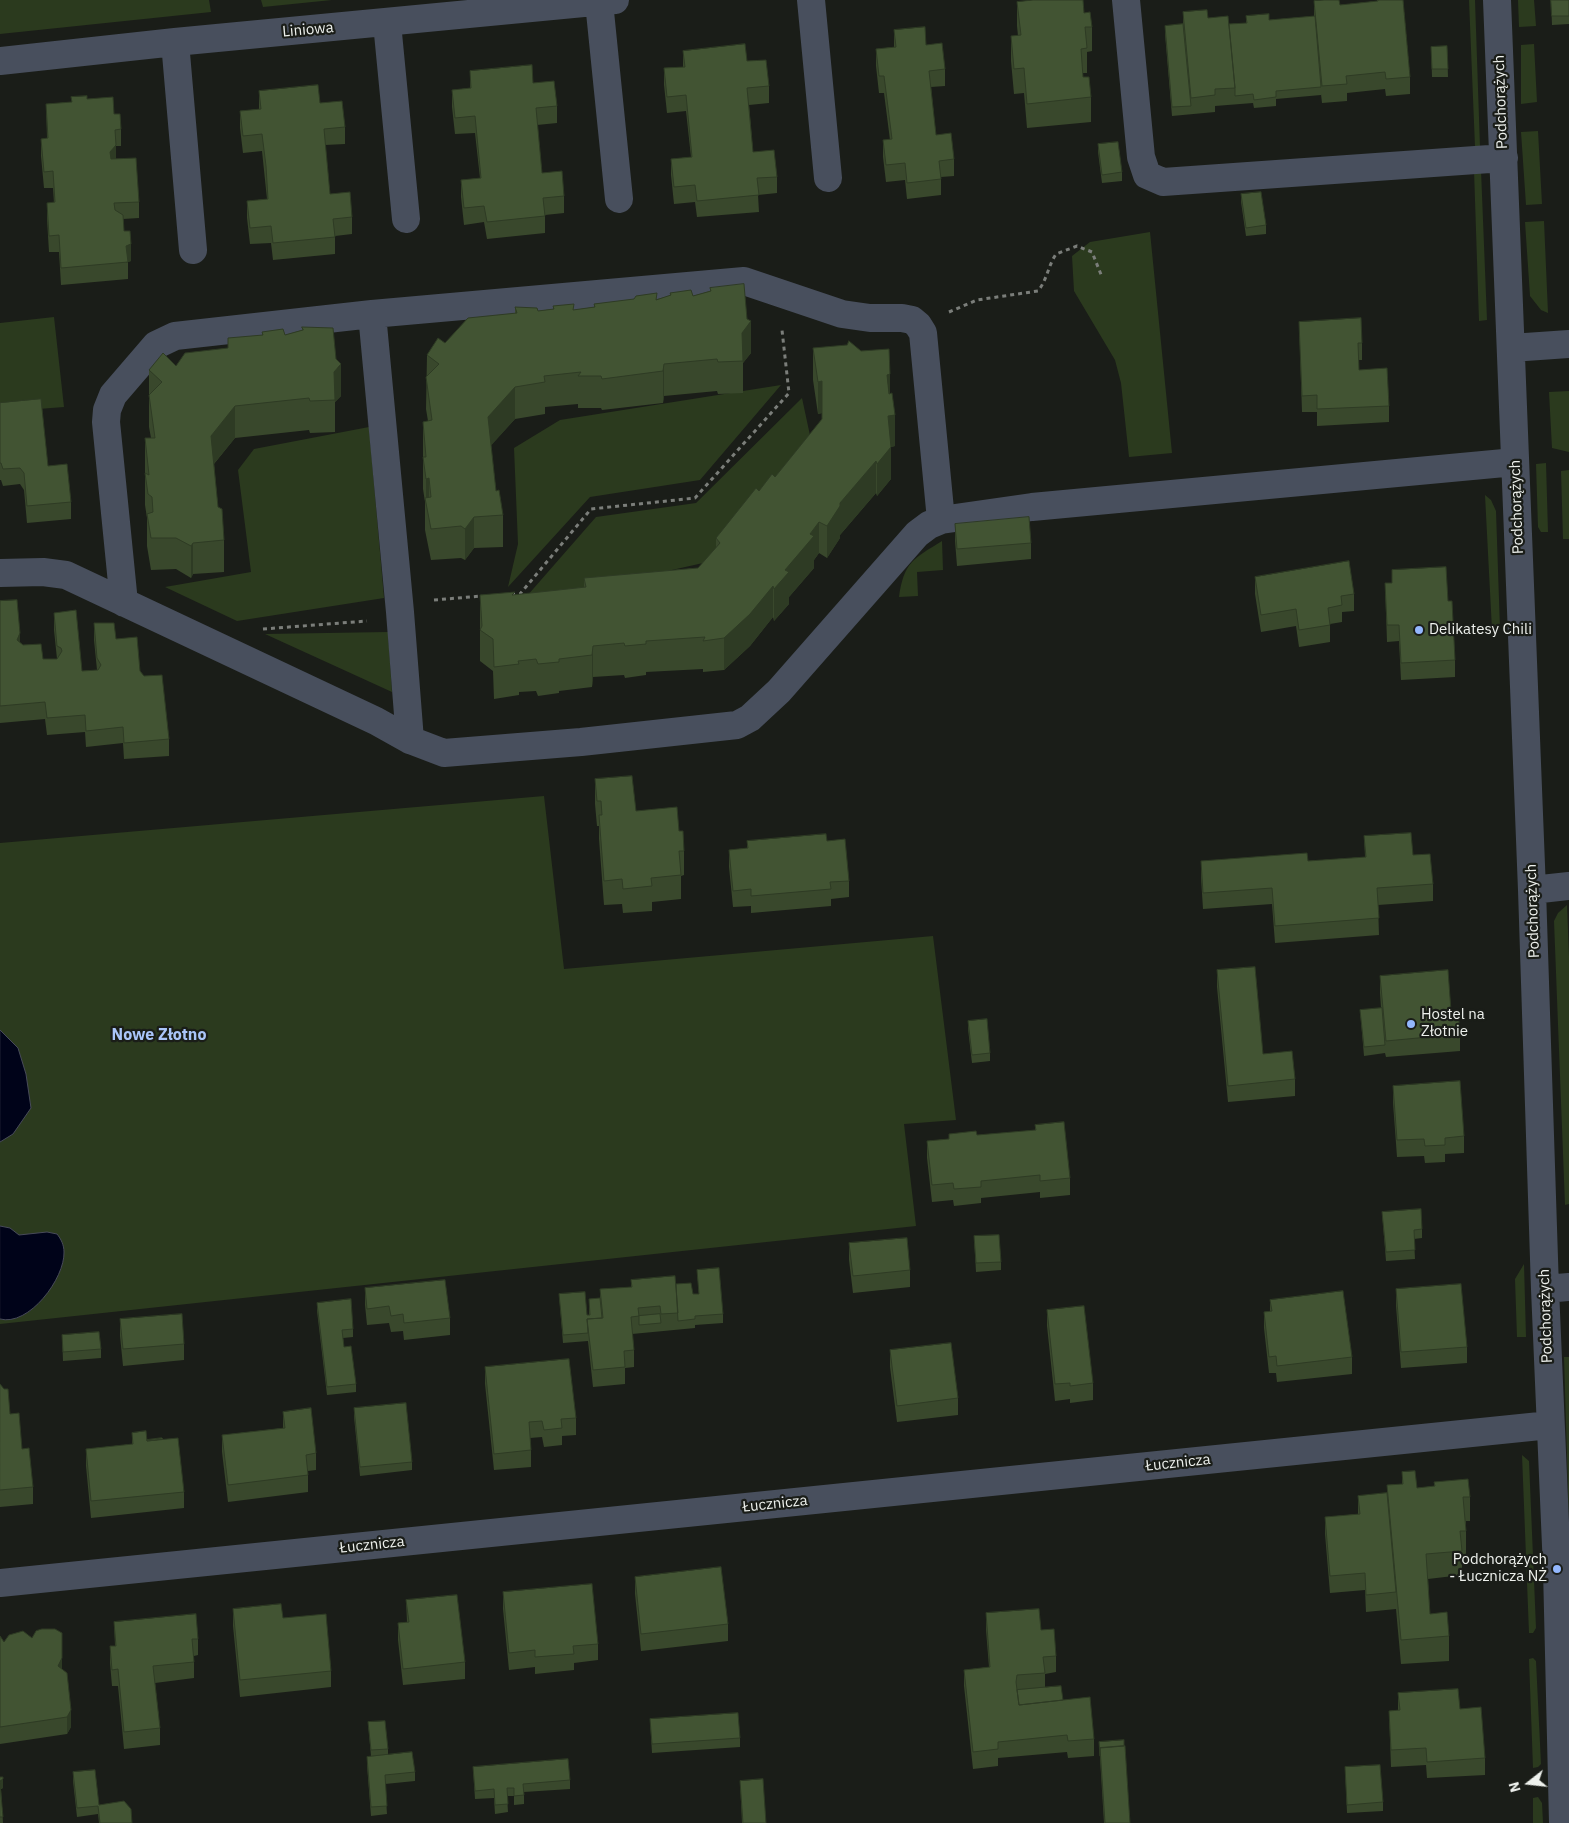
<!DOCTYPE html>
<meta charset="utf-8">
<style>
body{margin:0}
#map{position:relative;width:1569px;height:1823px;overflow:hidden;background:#1a1d18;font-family:"IBM Plex Sans",sans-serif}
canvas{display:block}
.north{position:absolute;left:1504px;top:1758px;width:50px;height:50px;-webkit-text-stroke:4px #1a1d18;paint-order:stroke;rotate:254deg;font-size:14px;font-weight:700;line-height:20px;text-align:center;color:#eef1ed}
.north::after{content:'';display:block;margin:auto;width:18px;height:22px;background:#eef1ed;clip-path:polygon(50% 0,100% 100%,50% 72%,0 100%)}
</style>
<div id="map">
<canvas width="1569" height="1823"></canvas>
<div class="north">N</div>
</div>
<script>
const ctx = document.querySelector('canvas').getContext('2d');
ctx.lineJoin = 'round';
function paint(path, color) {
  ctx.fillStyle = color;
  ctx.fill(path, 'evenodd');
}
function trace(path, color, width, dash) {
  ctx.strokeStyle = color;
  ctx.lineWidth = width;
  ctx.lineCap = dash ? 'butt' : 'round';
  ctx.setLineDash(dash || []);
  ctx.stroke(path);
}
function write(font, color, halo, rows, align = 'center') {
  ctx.font = font + ' "IBM Plex Sans",sans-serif';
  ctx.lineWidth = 4.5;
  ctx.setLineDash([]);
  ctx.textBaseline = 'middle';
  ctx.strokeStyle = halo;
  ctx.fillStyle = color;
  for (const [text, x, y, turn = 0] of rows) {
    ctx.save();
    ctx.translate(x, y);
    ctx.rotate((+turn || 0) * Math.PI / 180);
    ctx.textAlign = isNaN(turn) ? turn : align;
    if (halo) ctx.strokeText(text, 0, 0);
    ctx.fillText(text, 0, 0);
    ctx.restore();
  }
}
const green = new Path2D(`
 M0,0H209L211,12L0,34Z
 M261,0H332L263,7Z
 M1469,0H1475L1480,147H1475Z
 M1518,0H1534L1536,26L1519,27Z
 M1534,44L1537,102L1521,104V45Z
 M1538,131L1542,204L1526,205L1521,132Z
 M1474,170H1481L1487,320L1479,321Z
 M1544,221L1548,313L1541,310L1530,296L1525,222Z
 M1150,232L1172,453L1129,457L1121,383L1115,360L1074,291L1072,256L1090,242Z
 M54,317L64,407L0,412V323Z
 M781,385L700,480L590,497L508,587L518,544L514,448L560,420Z
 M1569,391V452L1552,448L1549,392Z
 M802,398L811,440L712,561L520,604L596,517L696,503Z
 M369,427L384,598L237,621L165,587L251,572L238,470L254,449Z
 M1546,463L1548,532H1541L1538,527L1536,464Z
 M1569,470V539H1563L1561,471Z
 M1485,495L1491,500L1496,511L1500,629L1492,630Z
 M942,541L943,570L917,572L918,596L899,597C904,562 913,559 942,541Z
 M388,632L392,692L265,634Z
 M544,796L564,969L933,936L956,1120L904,1124L916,1226L0,1324V843Z
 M1567,905L1569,956V1204L1565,1205L1554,921L1558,913Z
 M1524,1264L1526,1337H1517L1515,1279Z
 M1564,1357H1569V1521Z
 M1522,1455L1529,1461L1536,1628L1533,1633H1529Z
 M1533,1658L1536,1661L1541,1764L1538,1767L1533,1768L1529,1659Z
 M1538,1797L1542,1803L1543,1823H1533V1798Z`);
const water = new Path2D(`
 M0,1030L18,1048L26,1074L31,1108L13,1134L0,1142Z
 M0,1226L10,1228L19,1235L47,1232L57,1234C61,1239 64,1245 64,1252C65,1278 29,1327 0,1319Z`);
const path = new Path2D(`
 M949,312L977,300L1038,291C1047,280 1048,266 1056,254L1077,246L1092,252L1102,277
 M511,594H520L591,509L695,498L789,393L782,330
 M434,600L482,596
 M263,629L367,621`);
const minor = new Path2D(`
 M811,0L828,178
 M1126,0L1141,157L1147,175L1163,182L1504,158
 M1497,0L1532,890L1545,1289L1557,1569L1563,1823
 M599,2L619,199
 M387,23L406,219
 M175,42L193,250
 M0,61L175,42L615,0
 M372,314L400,612L410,740
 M1511,348L1569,344
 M0,573L43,572L66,575L376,721L410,740L444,753L581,742L737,725L750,718L779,691L917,534L929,525L941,520L1032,507L1515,462
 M124,603L106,422L107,410L113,395L156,345L175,336L372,314L744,281L842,314L870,318H902L912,320L918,325L923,333L941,520
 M1532,890L1569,886
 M1545,1289L1569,1287
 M0,1583L1550,1425`);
const wall = new Path2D(`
 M1377,0H1403L1410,77V94L1386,96L1385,89L1347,93V101L1322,103L1321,94V95L1276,99V106L1254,108L1253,103L1215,106V112L1172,116L1165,34V26L1183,24V12L1229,24L1246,23V16L1269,20L1314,16V1L1340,5L1377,1Z
 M1551,0H1569V24L1552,25Z
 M1017,2L1084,13L1092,27V51L1087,52V73H1083V77L1091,97V122L1027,128L1024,93L1014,94L1011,61V36H1018L1017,26Z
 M894,30L926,45L945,69V86L931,87L936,135L954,159V176L941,177V195L907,199L905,180L886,182L883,157V140H890L884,93H879L876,66V49L894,47Z
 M1447,46L1448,77H1432L1431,47Z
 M683,51L747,61L769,86V103L749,105L753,152L777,177V193L758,195L759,212L697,217L695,202L674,204L671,175V159L691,157L686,111L667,113L664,85V68L683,67Z
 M470,71L533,83L557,106V123L537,125L542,173L564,196V213L545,215V233L487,239L484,222L464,225L461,197V180L480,178L475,133L455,134L452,107V90L470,88Z
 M259,91L320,103L345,127V144L325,145L330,194L352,217V234L335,236V254L273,260L271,243L250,244L247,218V201L267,199L262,151L243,153L240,128V111L259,109Z
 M87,99L114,114L121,129V146H116V159L139,202V218L123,219L124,231L131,261L128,262V279L61,285L59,252H49L47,219V203H54L53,188H44L41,156V139L47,138L46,104L71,102Z
 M1098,144L1122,172V181L1102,183L1098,152Z
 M1241,194L1266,225V234L1246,236L1241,202Z
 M710,288L747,319L751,353L743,363V393L718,394L717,391L664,396L663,403L602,410L601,408H578V404L545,407V414L515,419L491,445L496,491L503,515V547L474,548L465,560L461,558L431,560L425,530V502L423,489V422L428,421L426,409L427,355L515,314V307L538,311L553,309V306L574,310L594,307V304L657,299L670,296V293L693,296L710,291Z
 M1299,322L1362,343V360H1359V370L1389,406V422L1317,426V412H1302Z
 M302,327L336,359L341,396L335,402V432L310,433L309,430L235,438L214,464L218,507L224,540V572L193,574L191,578L176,569L151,570L147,546V518L145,505V438H151L149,427V370L176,366L228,348L262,335V332L285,335L302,330Z
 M813,348L890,394L895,446L891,447V479L877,496L876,493L840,535V538L827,558L819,553L814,560V568L789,597V604L774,621L773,617L750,646L724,670L703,672V669L646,672V675L625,678L624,675L593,677L592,687L559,691V693L538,696L536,691L519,692V695L494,699L493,671L480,661V595H515L584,587V578L698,568L716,549V538L759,491L775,477L822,420V413L818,414L813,380Z
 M0,403L48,466L71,502V519L27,523L24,490L20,484L3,486L1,480H0Z
 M955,524L1031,543V559L957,566L955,541Z
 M1392,570L1448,601L1455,660V677L1401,680L1399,641L1387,642L1385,583H1392Z
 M1255,577L1354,594V611L1342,612V622L1330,624V642L1299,647L1296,626L1261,632L1255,594Z
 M0,601L20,643L43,659H57L54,630V613L82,671L97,670L94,640V623L116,639L140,671L169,739V756L124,759L123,743L86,747L85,732L47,735L45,719L0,723Z
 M595,779L636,811L679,831L684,851V875L681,876V899L652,902V911L623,913L622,904L604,905L599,839V826H597L595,804Z
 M1364,836L1413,855L1433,884V901L1378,905L1379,935L1275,943L1272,904L1203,909L1201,878V861H1308L1365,857Z
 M747,841H827L849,881V897L831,899V906L751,913V906L733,907L729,867V850L747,848Z
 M1217,970L1263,1054L1295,1079V1096L1228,1102L1217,987Z
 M1380,976L1451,1011L1460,1034V1051L1386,1057L1385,1053L1364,1056L1360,1010L1381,1008L1380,993Z
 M968,1021L990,1053V1061L972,1063L968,1029Z
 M1393,1086L1464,1136V1153L1445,1154V1162L1425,1163L1424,1156L1397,1157L1393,1103Z
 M1035,1125L1070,1178V1195L1040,1198V1192L981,1198V1203L954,1206L953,1200L932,1202L927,1158V1141L1035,1130Z
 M1382,1212L1422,1229V1238L1414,1239L1415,1259L1386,1261Z
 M974,1236L1001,1262V1270L976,1272Z
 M849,1243L910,1270V1287L853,1293L849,1260Z
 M697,1270L723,1314V1323L695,1325V1328L632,1334L634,1350V1367L625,1368V1384L593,1387L588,1341L563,1343L559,1294L587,1315H589V1299L600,1298V1289L631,1287V1280L676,1284L693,1294H699Z
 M365,1288L450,1318V1335L404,1340L403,1331L391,1332L389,1323L367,1325L365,1305Z
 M1396,1289L1467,1347V1363L1401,1368L1396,1306Z
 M1270,1300L1352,1357V1374L1277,1382L1276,1373H1269L1264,1328V1312L1270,1311Z
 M317,1303L353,1329V1337L343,1338L344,1347L356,1384V1392L327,1395L317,1311Z
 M1047,1310L1093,1383V1400L1070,1403V1399L1055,1401L1047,1326Z
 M120,1319L184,1344V1360L123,1366L120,1336Z
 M62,1335L101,1349V1358L63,1361Z
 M890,1350L958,1398V1415L897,1422L890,1367Z
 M485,1367L576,1418V1435L562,1436V1445L544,1447L542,1437L530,1438L531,1450V1467L494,1470L485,1384Z
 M0,1384L22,1449L33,1487V1504L0,1507Z
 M354,1408L412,1462V1470L360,1476L354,1417Z
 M283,1412L316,1453V1470L308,1471V1492L228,1502L222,1452V1435L283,1428Z
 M132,1433L147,1439L184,1492V1508L91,1518L86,1466V1449L132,1444Z
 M1402,1472L1417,1488L1434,1486V1482L1470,1497V1521H1466V1556H1462V1575L1428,1579L1430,1614L1449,1636V1661L1401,1664L1396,1609L1366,1612L1365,1590L1330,1593L1325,1534V1517L1358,1514V1496L1387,1493V1485L1402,1484Z
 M635,1577L728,1624V1641L641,1651L635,1594Z
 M503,1592L598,1644V1660L574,1663V1670L535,1674V1667L509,1670L503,1609Z
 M406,1600L465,1662V1679L403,1685L398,1640V1623L407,1622Z
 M233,1609L283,1618L331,1671V1687L240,1697L233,1626Z
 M986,1613L1041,1630L1056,1656V1672L1045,1674V1687L1063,1700L1094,1739V1756L1068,1758L1067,1752L998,1758V1766L973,1769L964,1686V1670L989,1667L986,1630Z
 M114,1622L198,1639V1655L194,1656V1678L155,1683L160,1728V1745L124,1749L118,1686H112L110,1663V1646H115Z
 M0,1636L4,1642L62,1669L71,1727L67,1734L0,1744Z
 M1398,1693L1460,1709L1485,1758V1775L1427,1778L1426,1765L1391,1767L1389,1711L1398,1710Z
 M650,1719L740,1738V1747L652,1753Z
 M368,1722L388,1749V1755L415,1772V1781L385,1784L387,1814L371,1816L367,1765V1757L371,1756Z
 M1099,1742L1130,1823H1104Z
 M473,1767L570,1780V1789L524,1792V1804L514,1805V1796H507L508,1812L495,1814L494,1798L475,1799Z
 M1345,1767L1383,1802V1811L1347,1813Z
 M73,1772L99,1805L132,1823H99L98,1814L77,1817L73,1781Z
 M0,1777L3,1788L1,1789L3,1823H0Z
 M740,1781L766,1823H742Z`);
const shadedWall = new Path2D(`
 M116,145V162L110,169V152Z
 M131,244V261L126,263V246Z
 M751,321V353L743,363L742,333Z
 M341,364V396L335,402L334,372Z
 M664,364V396L663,403V371Z
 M890,374V406L887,375Z
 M822,381V413L818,414V382Z
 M515,387V419L488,449V417Z
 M235,406V438L211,467V436Z
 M895,415V446L891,447V479L877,496V464L888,416Z
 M876,461V493L840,535V538L827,558V526L840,503Z
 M429,478V510L426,505V479Z
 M474,517V548L465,560V529Z
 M819,522V553L814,560V568L789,597V604L774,621V589L785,570Z
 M193,543V574L191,578V546Z
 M773,586V617L750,646L724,670V638Z
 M20,633V650L17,640Z
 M593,646V677L592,687V655Z
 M62,1658V1675L58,1666Z
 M71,1710V1727L67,1734V1717Z
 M3,1779V1788L0,1789V1781Z`);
const building = new Path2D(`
 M1033,0H1083L1084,13L1090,12L1092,27H1085L1087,48L1081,49L1083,77H1089L1091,97L1027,104L1024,68L1014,69L1011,36L1021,35L1017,2Z
 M1324,0H1339L1340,5L1378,1V0H1403L1410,77L1386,79L1385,72L1346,76L1347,84L1322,86L1314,1Z
 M1551,0H1569V16H1552Z
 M1207,10L1208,18L1228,16L1235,88L1215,89V95L1191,98L1183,12Z
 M1269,14V20L1315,16L1321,87L1276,91V97L1254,100L1253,94L1235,96V88L1229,24L1247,23L1246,16Z
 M1183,24L1191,106L1172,107L1165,26Z
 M925,27L926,45L942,43L945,69L929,71L936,135L951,133L954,159L939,161L941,179L907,183L905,163L886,165L883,140L892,139L884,76H879L876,49L896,47L894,30Z
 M745,44L747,61L766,60L769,86L747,88L753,152L774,150L777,177L757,178L759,195L697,201L695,185L674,187L671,159L692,157L686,95L667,97L664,68L685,67L683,51Z
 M1447,46L1448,69H1432L1431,47Z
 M532,65L533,83L554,81L557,106L536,108L542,173L562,171L564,196L543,198L545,216L487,222L484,206L464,208L461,180L481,178L475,116L455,118L452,90L471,88L470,71Z
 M318,85L320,103L342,101L345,127L324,129L330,194L350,192L352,217L333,219L335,237L273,243L271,226L250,228L247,201L268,199L266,166L262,134L243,136L240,111L261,109L259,91Z
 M87,96V99L113,97L114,114H120L121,129L115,130L116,145L110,152L111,159L136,158L139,202L114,203L115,210L123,215L124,231H130L131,244L126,246L128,262L61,268L59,235L49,236L47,203L55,202L53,171L44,172L41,139L48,138L46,104L72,102L71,97Z
 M1118,142L1122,172L1102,175L1098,144Z
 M1261,192L1266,225L1246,228L1241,194Z
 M744,284L747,319L751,321L742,333L743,361L718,362L717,359L664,364L663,371L602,379L601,376H578L581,372L544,376L545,382L515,387L488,417L496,491L499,490L503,515L474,517L465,529L461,526L431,529L425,498L431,497L429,478L426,479L423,457H426L423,422L432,420L426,377L439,364L427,355L438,338L445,343L468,318L517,313L515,307L537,308L538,311L554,309L553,306L574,304L573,310L595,307L594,304L634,299L636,296L657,293L656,300L671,295L670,293L691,290L693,296L711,291L710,288Z
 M1361,318L1362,343H1358L1359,370L1387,368L1389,406L1317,409V395L1302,396L1299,322Z
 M302,327L333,328L336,359L341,364L334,372L335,400L310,401L309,398L235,406L211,436L218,507L222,509L224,540L193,543L191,546L176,538H151L147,514L153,512L152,497L148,494L145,473L149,475L145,438H155L149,395L162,382L149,370L163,353L176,366L185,353L228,348V338L263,335L262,332L283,329L285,335L303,330Z
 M849,341L861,351L889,349L890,374L887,375L889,394L892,393L895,415L888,416L891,447L877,464L876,461L840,503V506L827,526L819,522L810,534L814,536L785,570L789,572L774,589L773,586L750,614L724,638L703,641L705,637L646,641V644L625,646L624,643L593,646L592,655L559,659V662L538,664L536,659L518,661L519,664L494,667L493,639L480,630L482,626L480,595L515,592L512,595L586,587L584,578L698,568L720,543L716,538L756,488L759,491L772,474L775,477L822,419V381L818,382L813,348L847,345Z
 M41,399L48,466L67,464L71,502L27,506L24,473L20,468L3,469L1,463H0V403Z
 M1029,517L1031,543L957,549L955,524Z
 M1349,561L1354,594L1341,596L1342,605L1328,608L1330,625L1299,630L1296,609L1261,615L1255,577Z
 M1446,567L1448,601H1452L1455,660L1401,663L1399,625H1387L1385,583H1392V570Z
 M17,600L20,633L17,640L23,645L41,644L43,659H57L62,651L61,648L57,646L54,613L76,610L82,671L98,670L101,665L97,658L94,623H114L116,639L137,637L140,671L144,676L162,675L169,739L124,743L123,727L86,731L85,715L47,718L45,702L0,706V601Z
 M632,776L636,811L677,807L679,831H683L684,851H679L681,875L651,878L652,886L623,889L622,879L604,881L599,815H602L601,801H597L595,779Z
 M1411,833L1413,855L1430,854L1433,884L1377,888L1379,918L1275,926L1272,888L1203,893L1201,861L1307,853L1308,861L1366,857L1364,836Z
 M826,834L827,841L845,839L849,881L830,882L831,889L751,896V889L733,891L729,850L748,848L747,841Z
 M1255,967L1263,1054L1292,1051L1295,1079L1228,1086L1217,970Z
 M1448,970L1451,1011H1458L1460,1034L1386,1041L1380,976Z
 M1382,1008L1385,1045L1364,1047L1360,1010Z
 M987,1019L990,1053L972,1055L968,1021Z
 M1460,1081L1464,1136L1445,1138V1145L1425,1146L1424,1139L1397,1140L1393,1086Z
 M1064,1122L1070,1178L1040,1181V1175L981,1181V1187L954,1189L953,1183L932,1185L927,1141L949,1139V1134L976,1131L977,1135L1036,1130L1035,1125Z
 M1421,1209L1422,1229L1414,1230L1415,1250L1386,1252L1382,1212Z
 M999,1235L1001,1262L976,1263L974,1236Z
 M907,1238L910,1270L853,1276L849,1243Z
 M719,1268L723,1314L695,1316V1319L678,1321L676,1284L691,1283L693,1294H699L697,1270Z
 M675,1276L678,1313L661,1314L660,1306L638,1308L639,1316L631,1317L634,1350L624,1351L625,1367L593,1370L587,1319L603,1318L600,1289L632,1287L631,1280Z
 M445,1280L450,1318L404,1323L403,1314L391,1316L389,1306L367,1309L365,1288Z
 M1461,1284L1467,1347L1401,1352L1396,1289Z
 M1343,1291L1352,1357L1277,1366L1276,1356L1269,1357L1264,1312L1272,1311L1270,1300Z
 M585,1292L587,1315H590L589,1299L600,1298L602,1318L587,1319L588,1333L563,1335L559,1294Z
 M351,1299L353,1329L342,1330L344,1347L351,1346L356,1384L327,1387L317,1303Z
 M1084,1306L1093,1383L1070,1386V1383L1055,1384L1047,1310Z
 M182,1314L184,1344L123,1349L120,1319Z
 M660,1314L661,1323L639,1325V1316Z
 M99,1332L101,1349L63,1352L62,1335Z
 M951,1343L958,1398L897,1406L890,1350Z
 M569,1359L576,1418L561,1419L562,1428L544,1430L542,1421L529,1422L531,1450L494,1454L485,1367Z
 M0,1384L4,1389H8L10,1414L19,1413L22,1449L29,1448L33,1487L0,1490Z
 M406,1403L412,1462L360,1467L354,1408Z
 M311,1408L316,1453L306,1455L308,1475L228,1485L222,1435L285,1428L283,1412Z
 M146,1431L147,1441L178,1438L184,1492L91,1501L86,1449L133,1444L132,1433Z
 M162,1438L163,1439L147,1441V1440Z
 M1415,1471L1417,1488L1435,1486L1434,1482L1468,1479L1470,1497H1463L1466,1531H1460L1462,1551L1426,1554L1430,1614L1447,1612L1449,1636L1401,1640L1387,1485L1403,1484L1402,1472Z
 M1387,1493L1396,1592L1366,1595L1365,1573L1330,1576L1325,1517L1360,1514L1358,1496Z
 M721,1567L728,1624L641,1634L635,1577Z
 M592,1584L598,1644L573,1646L574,1654L535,1657V1650L509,1653L503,1592Z
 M457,1595L465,1662L403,1669L398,1623L409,1622L406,1600Z
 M281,1604L283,1618L326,1614L331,1671L240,1680L233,1609Z
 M1039,1609L1041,1630L1054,1629L1056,1656L1043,1657L1045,1673L1017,1675L1016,1682L1019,1705L1090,1697L1094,1739L1068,1741L1067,1735L998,1742V1749L973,1752L964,1670L990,1667L986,1613Z
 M196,1614L198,1639H192L194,1662L153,1666L160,1728L124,1732L118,1669L112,1670L110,1646H116L114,1622Z
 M42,1629H55L62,1633V1658L58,1666L67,1673L71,1710L67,1717L0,1727V1636L4,1642L9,1635L23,1631L32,1638L36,1631Z
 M1061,1686L1063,1700L1019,1705L1017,1690Z
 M1458,1689L1460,1709L1481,1707L1485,1758L1427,1762L1426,1748L1391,1750L1389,1711L1400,1710L1398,1693Z
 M738,1713L740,1738L652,1744L650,1719Z
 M385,1721L388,1749L371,1750L368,1722Z
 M1124,1740V1746L1100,1748V1756L1099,1742Z
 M1125,1746L1130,1823H1105L1100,1748Z
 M412,1752L415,1772L385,1775L387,1806L371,1807L367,1757Z
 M568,1759L570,1780L523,1784L524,1795L514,1796V1788H507L508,1804L495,1805L494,1789L475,1791L473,1767Z
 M1380,1765L1383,1802L1347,1805L1345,1767Z
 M95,1770L99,1805L124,1801L131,1809L132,1823H100L98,1806L77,1808L73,1772Z
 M0,1777H3V1779L0,1781Z
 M763,1779L766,1823H743L740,1781Z
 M0,1784L3,1817H0Z`);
const markers = [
 [1419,630,5,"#93b7fd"],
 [1411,1024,5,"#93b7fd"],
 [1557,1569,5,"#93b7fd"]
];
const streetNames = [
 ["Liniowa",308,30,-5],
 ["Podchorążych",1501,102,-92],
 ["Podchorążych",1517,507,-92],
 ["Podchorążych",1533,911,-92],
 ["Podchorążych",1546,1316,-92],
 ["Łucznicza",1178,1463,-6],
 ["Łucznicza",775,1504,-6],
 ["Łucznicza",372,1545,-6]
];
const poiNames = [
 ["Delikatesy Chili",1429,630],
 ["Hostel na",1421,1015],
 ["Złotnie",1421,1032],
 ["Podchorążych",1547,1560,"right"],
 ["- Łucznicza NŻ",1547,1577,"right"]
];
const neighbourhoodNames = [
 ["Nowe Złotno",159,1035]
];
paint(green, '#2b3a1e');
paint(water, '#000319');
trace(water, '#474a59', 1);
trace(path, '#7b7e7a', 3, [4, 4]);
trace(minor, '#484f5d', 28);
paint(wall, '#39482c');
paint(shadedWall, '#2e3b24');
paint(building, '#425433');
trace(building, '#2e3b24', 1);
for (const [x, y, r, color] of markers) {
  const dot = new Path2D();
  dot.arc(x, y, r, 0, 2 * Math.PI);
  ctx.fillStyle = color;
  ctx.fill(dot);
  trace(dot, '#1a1d18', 2);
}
write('15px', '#eef1ed', '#1a1d18', streetNames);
write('15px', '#eef1ed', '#1a1d18', poiNames, 'left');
write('bold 16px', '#aac5f9', '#1a1d18', neighbourhoodNames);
</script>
